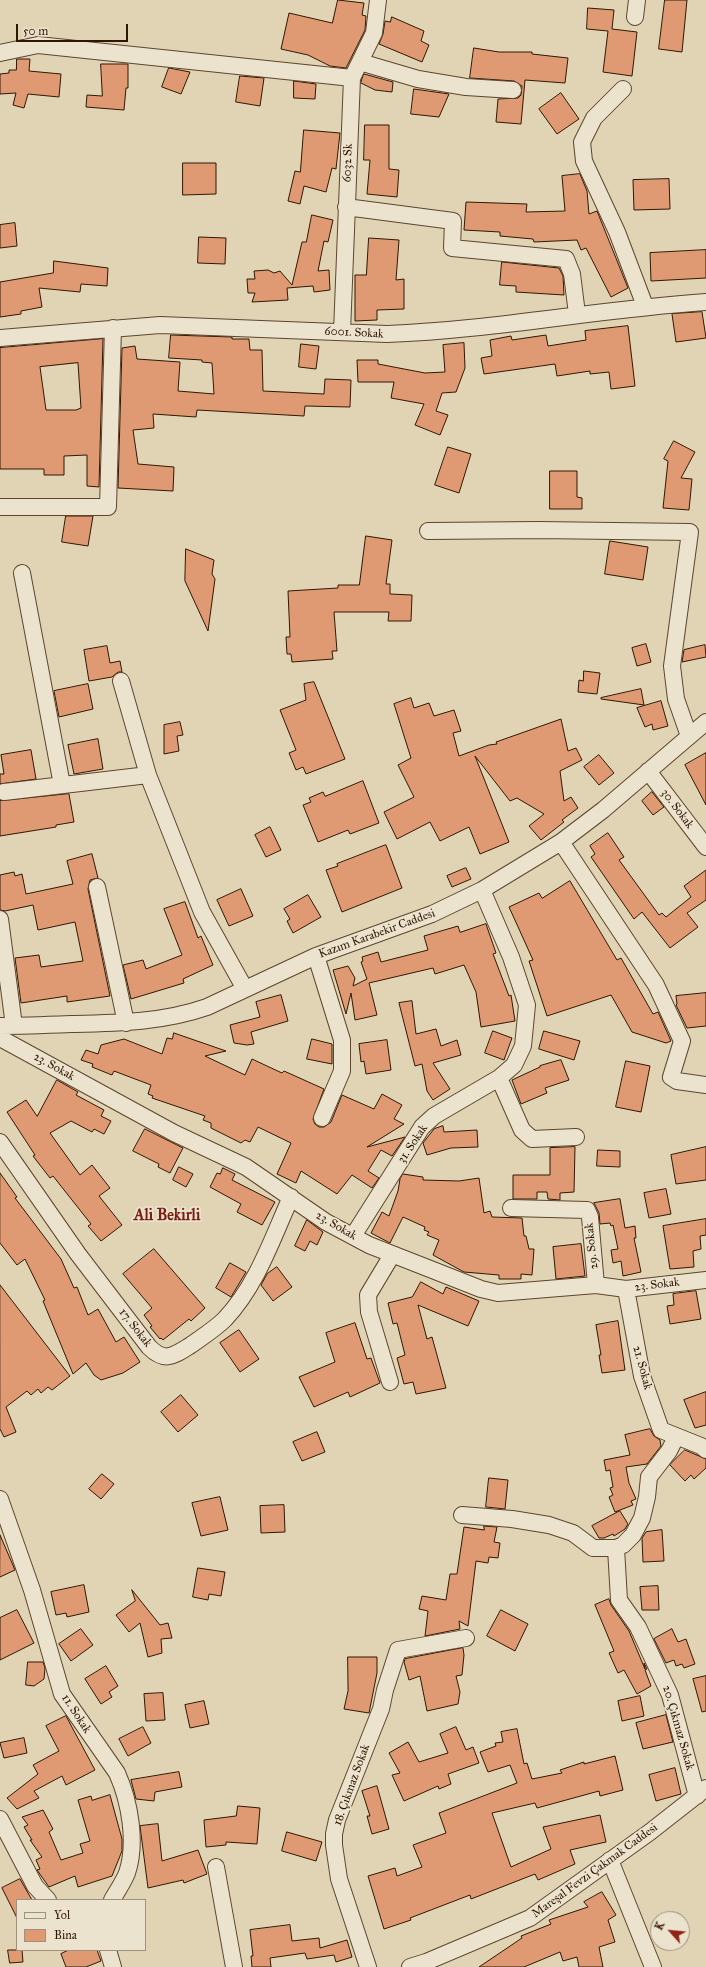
<!DOCTYPE html>
<meta charset="utf-8">
<style>
body{margin:0}
#map{position:relative;width:706px;height:1967px;overflow:hidden;background:#e1d4b4;font-family:"IM FELL Great Primer",serif}
canvas{display:block}
.legend{position:absolute;left:16px;top:1899px;width:130px;height:52px;box-sizing:border-box;background:#ece3ce;border:1px solid #a1917c;margin:0;padding:5px 7px;list-style:none;font-size:12px;color:#301702}
.legend li{display:flex;align-items:center;gap:8px;height:20px}
.legend b{width:20px;border:1px solid #a1917c}
.north{position:absolute;left:650px;top:1911px;width:40px;height:40px;box-sizing:border-box;background:#ece3ce;border:1px solid #a1917c;border-radius:50%;rotate:297deg;font-size:11px;font-weight:700;line-height:16px;text-align:center;color:#301702}
.north::after{content:'';display:block;margin:auto;width:14px;height:18px;background:#8f2418;clip-path:polygon(50% 0,100% 100%,50% 72%,0 100%)}
.scale{position:absolute;left:16px;top:24px;width:112px;height:18px;box-sizing:border-box;border:2px solid #301702;border-top:0;padding-left:5px;font-size:12px;line-height:14px;white-space:nowrap;color:#301702;-webkit-text-stroke:3px #ece3ce;paint-order:stroke}
</style>
<div id="map">
<canvas width="706" height="1967"></canvas>
<ul class="legend">
<li><b style="height:5px;background:#ece3ce"></b>Yol</li>
<li><b style="height:11px;background:#df9a74"></b>Bina</li>
</ul>
<div class="north">K</div>
<div class="scale">50 m</div>
</div>
<script>
const ctx = document.querySelector('canvas').getContext('2d');
ctx.lineJoin = 'round';
function paint(path, color) {
  ctx.fillStyle = color;
  ctx.fill(path, 'evenodd');
}
function trace(path, color, width, dash) {
  ctx.strokeStyle = color;
  ctx.lineWidth = width;
  ctx.lineCap = dash ? 'butt' : 'round';
  ctx.setLineDash(dash || []);
  ctx.stroke(path);
}
function write(font, color, halo, rows, align = 'center') {
  ctx.font = font + ' "IM FELL Great Primer",serif';
  ctx.lineWidth = 3.5;
  ctx.setLineDash([]);
  ctx.textBaseline = 'middle';
  ctx.strokeStyle = halo;
  ctx.fillStyle = color;
  for (const [text, x, y, turn = 0] of rows) {
    ctx.save();
    ctx.translate(x, y);
    ctx.rotate((+turn || 0) * Math.PI / 180);
    ctx.textAlign = isNaN(turn) ? turn : align;
    if (halo) ctx.strokeText(text, 0, 0);
    ctx.fillText(text, 0, 0);
    ctx.restore();
  }
}
const building = new Path2D(`
 M338,0L364,3L362,15L366,16L365,30L346,68L330,66L308,55L281,49L289,13L332,23Z
 M665,0H687L682,52L659,49Z
 M588,8L614,10L612,29L637,32L632,76L603,72L608,31L587,29Z
 M392,17L424,31L421,41L429,45L422,62L379,44L383,34L385,21L390,22Z
 M474,48L499,52H532V54L568,58L565,83L525,80L521,124L496,122L498,99L518,98L521,95L522,86L514,81L470,78Z
 M17,59H30L29,71L61,74L59,97L28,94L24,108L13,105L16,93L0,94V74L9,73V70H16Z
 M101,64H128V88H126L124,110L86,107L87,95L102,96Z
 M169,68L190,72L181,94L162,87Z
 M364,74L393,82L392,92L375,90L361,83Z
 M240,76L264,78L260,106L236,102Z
 M294,81L316,84L315,99L294,98Z
 M414,89L449,94L439,117L411,114Z
 M561,93L579,119L557,134L539,109Z
 M365,125H389V169L399,170L397,197L367,194L370,160H364Z
 M304,130L340,133L336,169L332,168L326,192L304,186L300,204L288,201L295,171L300,172Z
 M183,163H216V194L183,195Z
 M580,174L587,191L589,214L597,211L628,288L611,297L586,248L581,250L577,240L534,242L533,239L500,236V232L464,230L466,202L527,204L526,212L565,211L562,176Z
 M669,179L670,209L634,210L633,180Z
 M312,215L333,220L328,242L324,241L318,271L329,270L330,290L314,292L313,286L287,288L288,300L252,302L255,293H248L247,279H255L254,271L268,270L274,273L280,271L292,285L302,242H306Z
 M15,223L17,246L0,248V225Z
 M199,237L226,238L225,264L198,263Z
 M369,238L399,240L396,280L404,279V309L377,310V320L355,321V275H366Z
 M706,250V278L651,281L650,253Z
 M54,261L108,268L107,286L81,284L80,292L39,288L42,307L21,311V314L0,317V282L53,273Z
 M502,262L559,268L563,276L564,295L516,292V286L500,285Z
 M702,312L706,338L676,342L672,314Z
 M628,326L635,386L611,389L609,372L590,374V371L557,376L555,364L484,374L481,358L492,356L490,340L511,336L512,340L546,335L548,346L586,340L585,331Z
 M171,335L232,337V339H249L250,350H262L263,391L324,394L325,379L351,380L350,407L305,406L304,416L197,410L196,417L153,414L154,428L133,430L138,464L174,467L173,491L118,488L122,348L135,346L137,359L180,362L178,391L214,394L212,363L202,362V360L169,358Z
 M103,339L99,487L87,486V455L64,456V475H44V469H0V348ZM78,363L81,408L76,410H46L40,367Z
 M464,343L465,368L456,392L442,393L436,411L448,415L440,435L415,425L424,404L391,398L394,382H358L357,360H378V364L425,373L445,372L443,345Z
 M301,344L319,346L316,369L299,367Z
 M674,441L695,452L681,478L692,479L689,510L663,508L668,461L664,459Z
 M448,447L471,454L459,493L435,485Z
 M550,471H577V497L582,498V509H550Z
 M66,516H93L88,546L62,542Z
 M366,536L392,540L386,584H390V594L412,595L411,621H388L389,612H334L337,651H332L333,659L292,662L291,654H287L286,637H290L288,591L338,588V585H359Z
 M610,541L648,547L643,580L605,574Z
 M186,549L214,560L212,574L215,579L208,631L185,581Z
 M646,644L651,662L637,666L632,648Z
 M705,645L706,657L682,662L684,650Z
 M107,646L110,663L120,661L122,672H118L112,677L89,681L84,650Z
 M584,671L600,673L597,694L578,692L579,680L583,681Z
 M314,682L345,759L306,774L303,767L296,770L289,753L296,750L280,710L306,700L304,684Z
 M88,684L93,709L59,717L54,691Z
 M641,689L644,705L601,699V698Z
 M411,698L414,708L429,703L434,716L454,710L461,731L453,733L459,756L489,745L497,744L496,742L561,719L568,751L576,748L582,760L560,771L564,801L571,797L578,808L562,820L564,822L541,840L529,826L544,814L517,798L510,801L475,756L509,842L480,854L469,827L440,841L430,822L397,839L384,812L414,797L398,765L411,758L394,704Z
 M661,701L668,726L653,730L652,724L645,727L637,708Z
 M180,722L183,735L177,736L179,751L164,754V725Z
 M98,739L103,769L74,774L68,745Z
 M31,750L36,779L0,784V774H4L1,755Z
 M706,753V805L685,765Z
 M599,755L614,773L599,785L584,767Z
 M363,781L379,823L350,834L348,830L318,842L303,805L311,802L309,798L323,792L325,796Z
 M652,792L664,807L653,815L642,801Z
 M69,794L74,822L56,825V827L0,836V801Z
 M270,827L281,850L266,857L255,835Z
 M608,833L624,857L619,860L659,915L662,913L666,917L691,897L684,886L706,870V900L687,913L698,927L670,948L642,912L634,919L591,857L595,854L590,846Z
 M386,845L402,888L342,912L326,870L338,866L337,864Z
 M92,854L98,878L90,880L88,889L110,996L67,1002V996L21,1003L15,958L39,955L41,967L83,961L75,922L38,930L33,905L5,911L0,910V875L14,872L15,876L22,874L26,894L73,884L67,861Z
 M466,868L471,879L452,887L447,876Z
 M570,881L617,960L621,958L653,1014L658,1012L671,1041L666,1043L632,1032L611,995L547,1016L529,961L533,960L509,907L539,893L542,898Z
 M241,889L253,916L229,926L217,900Z
 M308,895L321,917L293,933L287,921L290,919L284,909Z
 M185,902L198,938L201,936L213,965L183,979L184,983L131,999L123,965L143,960L146,969L182,955L164,909Z
 M486,924L496,953L493,954L509,996L511,995L515,1021L481,1027L476,992L464,965L435,974L433,968L369,983L377,1015L355,1020L351,993L346,1014L333,970L348,966L355,978L353,986L367,979L361,962L363,961L362,957L378,952L381,962L428,950L424,936L458,926L460,932Z
 M706,993V1026L687,1028L676,1005L677,1004L676,996Z
 M281,995L288,1021L251,1032L254,1044L247,1045L234,1043L230,1025L260,1017L256,1002Z
 M412,1001L416,1034L436,1029L441,1046L457,1040L461,1055L433,1063L450,1089L433,1100L427,1091L422,1064L415,1066L399,1003Z
 M493,1031L512,1038L504,1060L485,1053Z
 M544,1031L580,1041L574,1060L539,1049Z
 M174,1033L226,1051L205,1056L245,1075L252,1059L282,1073L284,1071L324,1089L313,1119L315,1124L319,1127H324L331,1122L342,1095L374,1109L382,1094L402,1105L394,1119L404,1124L367,1147L405,1137L392,1156L381,1150L368,1171L379,1178L372,1188L352,1175L337,1194L301,1171L296,1183L277,1174L291,1143L258,1127L250,1142L245,1140L241,1143L211,1128V1123L203,1120L205,1116L152,1098L153,1096L148,1094L151,1085L114,1071L112,1075L92,1067L93,1064L81,1060L86,1050L98,1054L101,1045L124,1039L162,1054L167,1038L172,1039Z
 M312,1039L332,1044V1064L307,1059Z
 M387,1040L391,1070L366,1074L364,1061L361,1062L359,1044Z
 M561,1060L569,1080L545,1088L547,1093L521,1104L512,1080L540,1067V1066Z
 M626,1061L650,1066L641,1112L616,1107Z
 M57,1080L78,1092L76,1095L104,1110L101,1116L111,1121L104,1134L94,1129L92,1132L71,1121L50,1133L80,1175L92,1165L110,1188L99,1196L122,1225L101,1241L88,1226L91,1224L53,1176L50,1178L33,1156L35,1155L7,1112L26,1100L37,1116Z
 M443,1126L444,1132L477,1130L478,1147L451,1148L427,1155L423,1143L434,1129Z
 M145,1129L183,1148L170,1173L158,1167L159,1164L133,1151Z
 M575,1147L574,1192L560,1193V1200L548,1199L547,1192H537V1199H513V1175H550V1148Z
 M706,1147V1180L676,1184L671,1155Z
 M598,1150L620,1151V1167L597,1166Z
 M179,1167L193,1174L186,1187L173,1180Z
 M223,1168L235,1174L232,1180L275,1202L262,1225L237,1212L241,1204L210,1187L217,1173L220,1174Z
 M0,1173L17,1197L15,1198L61,1259L74,1288L77,1287L88,1315L98,1309L116,1342L124,1337L140,1362L123,1373L101,1380L94,1375L86,1363L73,1374L43,1301L45,1300L25,1259L17,1265L0,1243Z
 M403,1174L423,1177V1180L459,1181L479,1178L484,1213L490,1211L492,1217L522,1218L524,1236H526L529,1249H534L532,1275L521,1274V1279H499V1275L464,1272L433,1255L439,1240L427,1235L429,1232L424,1230L425,1227L403,1217L390,1243L371,1233L382,1212L389,1216L398,1191L400,1179Z
 M666,1189L671,1214L649,1218L644,1193Z
 M620,1199L625,1228L635,1226L636,1238H634L641,1272L623,1276L621,1261L613,1263L611,1250L618,1249L613,1225L611,1226L610,1223L600,1224L599,1213L594,1203Z
 M706,1219V1235L700,1236L701,1249L693,1251L694,1267L670,1269L663,1226Z
 M307,1220L323,1232L317,1245L310,1241L305,1251L295,1246Z
 M581,1244L585,1276L556,1279L553,1247Z
 M154,1249L205,1308L191,1321L189,1319L163,1340L161,1338L160,1339L150,1327L152,1326L144,1315L152,1308L123,1274Z
 M230,1263L246,1272L231,1297L216,1288Z
 M277,1267L292,1287L273,1301L261,1285L267,1274Z
 M421,1282L443,1294L446,1287L479,1301L468,1326L418,1305L427,1339L432,1337L446,1388L416,1394L413,1382L404,1384L397,1358L405,1355L397,1323L393,1324L388,1303L412,1297Z
 M0,1285L70,1376L52,1390L48,1387L41,1393L38,1389L31,1395L27,1391L6,1407L16,1432L4,1437L0,1429Z
 M696,1291L701,1319L670,1324L667,1306L674,1305L673,1294Z
 M618,1321L625,1370L602,1373L599,1355H601L596,1325Z
 M355,1323L367,1359L371,1358L380,1383L350,1397L348,1392L314,1407L299,1377L335,1362L326,1333Z
 M239,1330L259,1359L240,1372L220,1343Z
 M706,1392V1425L695,1428L684,1400Z
 M181,1395L198,1415L178,1432L161,1412Z
 M650,1429L654,1436L660,1440L661,1446L647,1464L626,1467L629,1483L636,1499L631,1501L633,1505L615,1512L609,1497L613,1495L610,1488L613,1487L610,1470L606,1471L604,1460L630,1455L625,1435Z
 M317,1432L325,1452L302,1461L293,1442Z
 M685,1450L706,1459V1468L694,1479L691,1475L685,1481L670,1465Z
 M102,1474L114,1484L101,1499L89,1489Z
 M489,1478L508,1480L505,1509L486,1507Z
 M220,1497L228,1530L201,1536L192,1503Z
 M284,1505L285,1532L261,1533L260,1506Z
 M620,1511L628,1524L625,1529L614,1536L613,1534L604,1538H599L592,1526Z
 M484,1526L497,1527L494,1542L500,1543L498,1558L489,1557L488,1563L476,1561L468,1626L459,1621L460,1629L425,1636L428,1611L419,1609L422,1596L446,1600L450,1574H457L464,1527L484,1530Z
 M662,1530L664,1561L643,1562L642,1538L646,1532Z
 M0,1535L15,1570L0,1577Z
 M198,1568L225,1572L221,1596L209,1594L208,1600L193,1597Z
 M84,1585L89,1612L67,1617L66,1613L56,1615L51,1592Z
 M658,1586L659,1610H642L640,1587Z
 M132,1590L160,1625L168,1623L172,1638L161,1639L162,1653L148,1657L140,1623L129,1632L116,1615L135,1601Z
 M609,1599L611,1605L629,1631L645,1669L644,1663L647,1669L645,1670L651,1686L637,1694L624,1670L618,1673L609,1653L614,1651L595,1605Z
 M17,1610L34,1643L0,1660V1618Z
 M501,1610L528,1624L515,1651L487,1636Z
 M81,1629L93,1645L71,1661L59,1644Z
 M672,1629L678,1642L686,1639L695,1664L684,1668L682,1664L676,1666L674,1660L666,1663L654,1639Z
 M463,1648L464,1655L462,1675L456,1676L460,1692L458,1704L427,1711L420,1676L409,1680L404,1662L405,1659Z
 M348,1657H377V1673L369,1713L344,1709L348,1691Z
 M28,1662H43L45,1668L44,1679L34,1686L26,1685Z
 M106,1666L118,1686L109,1692L112,1697L101,1704L85,1679Z
 M706,1676V1711L702,1712L693,1679Z
 M163,1693L165,1720L146,1721L144,1694Z
 M640,1696L644,1716L622,1721L618,1701Z
 M204,1701L209,1724L190,1728L185,1705Z
 M666,1715L673,1742L643,1749L636,1723Z
 M66,1716L95,1770L66,1785L62,1776L34,1791L39,1798L17,1809L7,1798L38,1774L33,1765L59,1751L46,1726Z
 M143,1727L151,1743L128,1756L119,1739Z
 M456,1727L466,1750L473,1747L479,1763L448,1774L451,1784L439,1789L438,1786L404,1801L392,1775L400,1773L389,1753L408,1742L419,1762L448,1753L440,1734Z
 M517,1729L524,1764L527,1763L532,1779L562,1773L560,1770L584,1762V1764L615,1756L623,1790L600,1796L599,1791L537,1808L535,1803L492,1813L511,1867L551,1849L543,1827L600,1815L606,1842L570,1850L575,1864L538,1880L535,1874L471,1899L470,1895L410,1918L411,1920L384,1929L368,1876L395,1868L397,1876L422,1867L413,1845L446,1833L439,1813L517,1783L510,1765L488,1772L480,1752L496,1746L495,1743L503,1742L501,1732Z
 M24,1738L27,1753L4,1758L0,1743Z
 M675,1768L681,1794L656,1801L649,1775Z
 M179,1772L182,1787L155,1792L154,1801L136,1799L131,1780Z
 M377,1786L389,1829L372,1834L367,1816H370L362,1791Z
 M110,1795L122,1839V1851L112,1876L78,1887L75,1876L49,1887L37,1870L40,1869L36,1860L42,1857L30,1840H32L24,1827L28,1825L22,1817L43,1810L53,1829L49,1832L61,1860L83,1853L80,1844L90,1841L78,1800L91,1796L92,1800Z
 M238,1806L260,1808L257,1844L226,1842V1845L206,1847L204,1820L236,1816Z
 M158,1824L162,1861L198,1850L207,1874L184,1883L183,1880L148,1888L140,1826Z
 M287,1832L322,1842L316,1861L282,1851Z
 M20,1879L32,1900H17V1918L2,1888Z
 M602,1892L616,1915L608,1920L615,1942L599,1947L603,1967H579L577,1957L563,1961L560,1952L524,1967H479L522,1938L521,1936L551,1924L549,1920L588,1907L584,1902Z
 M290,1925L292,1941L319,1938L320,1948L347,1940L352,1957L336,1962L334,1955L307,1959L305,1953L270,1958L271,1967H252L251,1956H253L250,1930Z
 M8,1950H22L23,1962L10,1963Z
 M69,1950H97L101,1961L86,1967H66L61,1954Z`);
const minor = new Path2D(`
 M635,17L637,0
 M0,53L38,45L352,78
 M360,62L418,79L466,87L513,90
 M623,89L594,118L582,142L584,161L617,232L645,306
 M346,207L453,221L452,248L566,259L572,274L577,314
 M342,332L352,78L374,33L378,0
 M0,338L160,325L387,334C494,330 599,309 706,302
 M0,507H108L113,328
 M428,531L539,530L690,532L672,666L676,699L689,736
 M22,573L62,785
 M121,681L148,775L202,912L245,989
 M648,771L706,847
 M4,792L148,775
 M561,842L656,985L682,1041L671,1077L677,1081L706,1085
 M97,887L126,1023
 M0,919L14,1026
 M316,956L342,1040V1071L322,1118
 M0,1026C25,1026 49,1025 74,1024C120,1023 164,1022 207,1007L316,956L432,914L482,890L561,842L603,810L706,722
 M0,1038L174,1133L246,1167L326,1222L369,1245L481,1289L498,1293L596,1285L626,1289L706,1280
 M499,1078L522,1130L532,1139L576,1137
 M0,1142L78,1254L149,1347C165,1363 173,1356 191,1345C202,1337 215,1329 225,1319C257,1285 272,1239 291,1197
 M511,1208L587,1210L590,1217L596,1285
 M353,1236L422,1127L434,1116L499,1078L514,1065L523,1046L527,1005L511,957L482,890
 M626,1289L642,1376L661,1430L701,1446L706,1450
 M390,1382L369,1312L368,1295L392,1255
 M0,1499L32,1590L62,1694L117,1773C130,1802 137,1843 127,1873C123,1883 117,1891 112,1900
 M462,1515L512,1519L549,1525L573,1533L593,1548H616L623,1545L633,1535L642,1518L647,1497L649,1477L669,1451L676,1437
 M616,1548L619,1600L638,1627L670,1695L697,1796
 M0,1819L35,1886L48,1900
 M610,1860L653,1967
 M216,1867L234,1967
 M108,1950L113,1967
 M368,1967L339,1879L334,1845V1834L337,1820L381,1709L385,1690L398,1650L466,1638
 M410,1967L426,1962L530,1918L650,1832L706,1788`);
const streetNames = [
 ["6032 Sk",348,163,-88],
 ["6001. Sokak",354,333,3],
 ["30. Sokak",677,809,53],
 ["Kazım Karabekir Caddesi",377,934,-20],
 ["23. Sokak",54,1067,29],
 ["31. Sokak",413,1144,-56],
 ["23. Sokak",336,1226,30],
 ["29. Sokak",592,1246,-96],
 ["23. Sokak",657,1285,-7],
 ["17. Sokak",135,1328,52],
 ["21. Sokak",642,1368,75],
 ["11. Sokak",76,1714,57],
 ["20. Çıkmaz Sokak",678,1728,74],
 ["18. Çıkmaz Sokak",352,1785,-70],
 ["Mareşal Fevzi Çakmak Caddesi",595,1871,-36]
];
const districtNames = [
 ["Ali Bekirli",167,1216]
];
paint(building, '#df9a74');
trace(building, '#301702', 1);
trace(minor, '#5c462e', 18);
trace(minor, '#ece3ce', 16);
write('12px', '#301702', '#ece3ce', streetNames);
write('bold 16px', '#7a1f14', '#ece3ce', districtNames);
</script>
